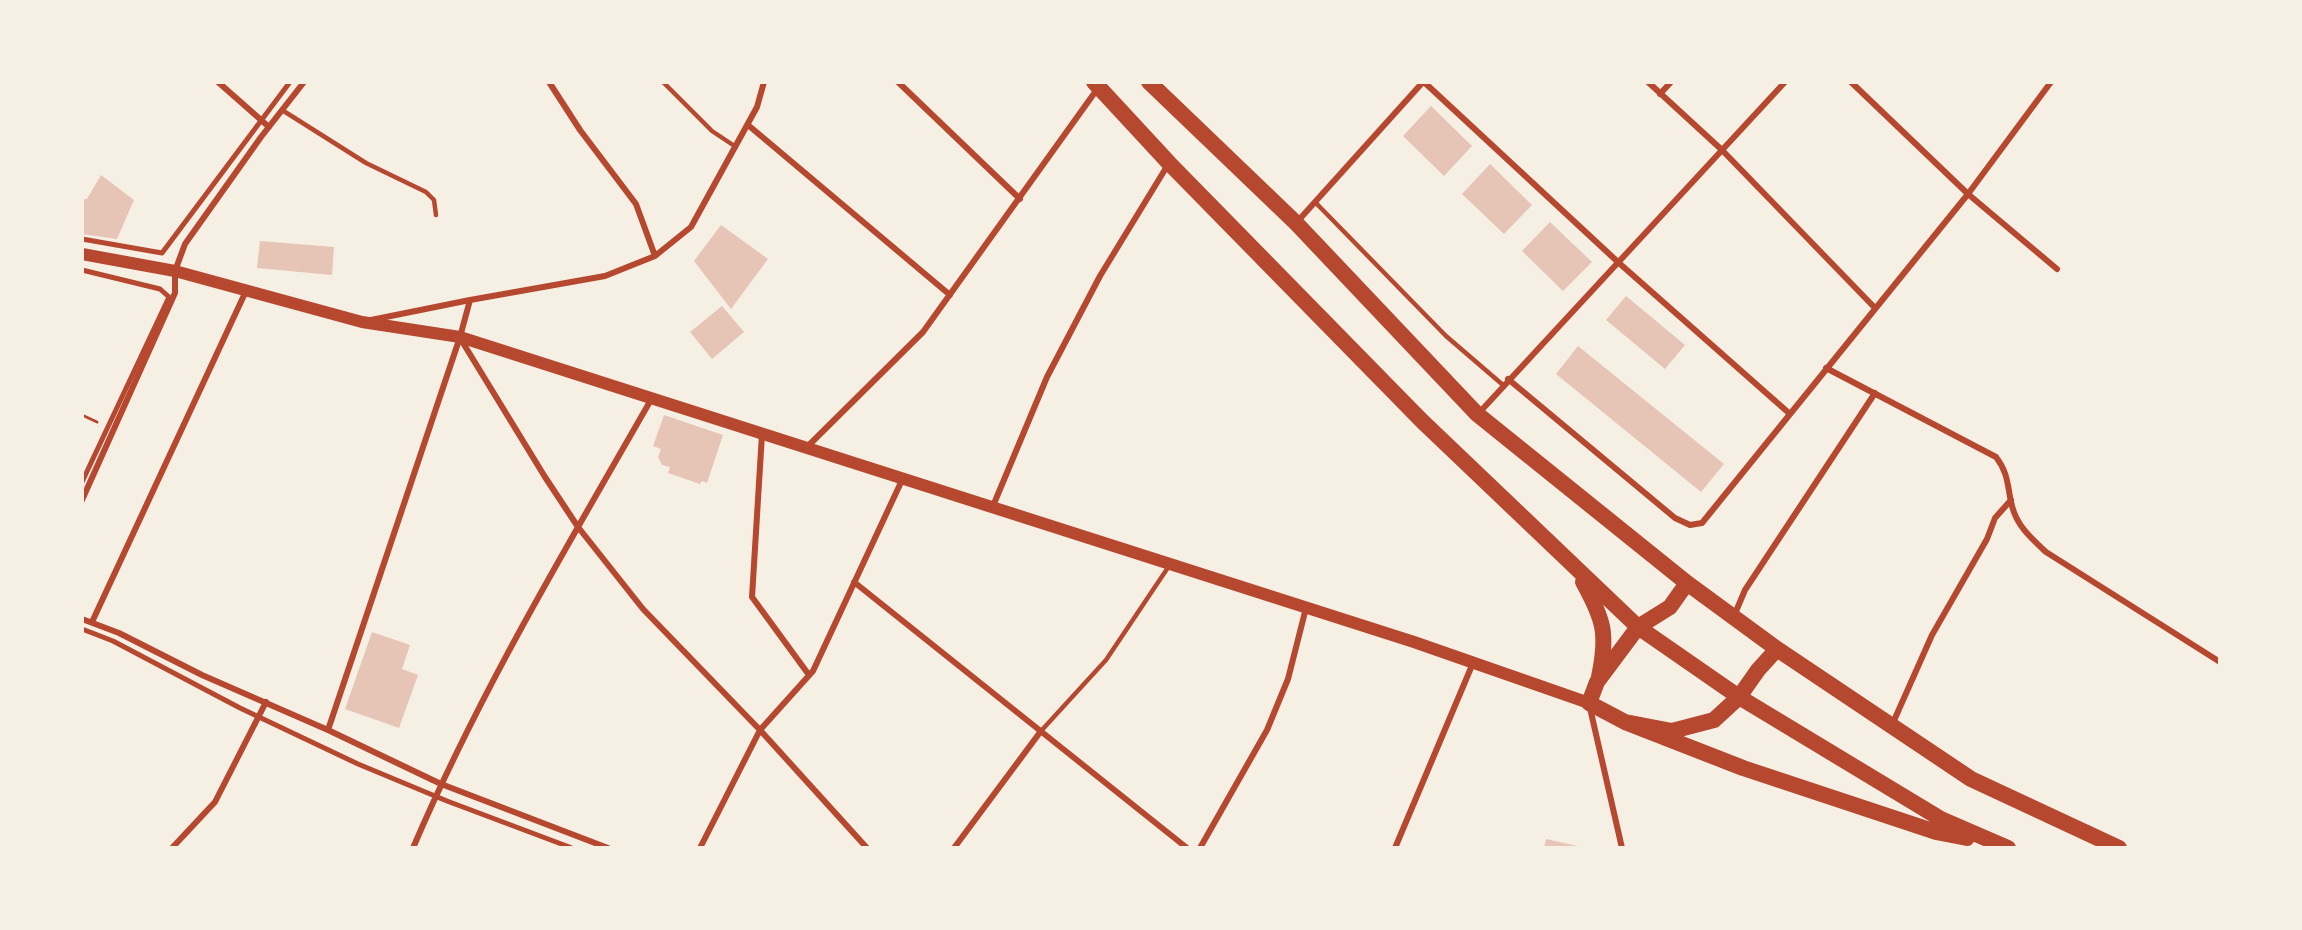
<!DOCTYPE html>
<style>
body{margin:0}
#map{position:relative;width:2302px;height:930px;overflow:hidden;background:#f6efe4;font-family:"IBM Plex Sans",sans-serif}
canvas{display:block}
.frame{position:absolute;inset:0;border:84px solid #f6efe4;pointer-events:none}
</style>
<div id="map">
<canvas width="2302" height="930"></canvas>
<div class="frame"></div>
</div>
<script>
const ctx = document.querySelector('canvas').getContext('2d');
ctx.lineJoin = 'round';
function paint(path, color) {
  ctx.fillStyle = color;
  ctx.fill(path, 'evenodd');
}
function trace(path, color, width, dash) {
  ctx.strokeStyle = color;
  ctx.lineWidth = width;
  ctx.lineCap = dash ? 'butt' : 'round';
  ctx.setLineDash(dash || []);
  ctx.stroke(path);
}
const building = new Path2D(`
 M1431,106L1472,146L1444,176L1403,136Z
 M1490,164L1532,205L1504,234L1462,194Z
 M101,175L134,200L117,239L82,234V199H87Z
 M1550,222L1592,262L1563,291L1522,251Z
 M721,225L768,259L731,309L694,261Z
 M260,241L334,247L332,275L257,268Z
 M1626,296L1685,345L1665,369L1606,320Z
 M722,306L744,332L712,359L690,332Z
 M1578,346L1724,464L1701,492L1556,374Z
 M664,415L723,435L707,483L702,481L700,484L668,473L670,467L662,465L658,457L661,449L653,446Z
 M372,632L410,645L402,669L418,675L399,728L345,709Z
 M1546,839L1582,847V848H1544Z`);
const path = new Path2D(`
 M82,415L97,422`);
const service = new Path2D(`
 M663,82L712,131L736,147
 M282,110L366,163L426,192L434,200L436,215
 M1315,202L1446,336L1503,385
 M1041,731L1106,660L1169,566`);
const pedestrian = new Path2D(`
 M82,239L162,253L290,82
 M82,270L160,289L169,297L82,482
 M82,629L113,641L240,708L358,764L447,801L572,848`);
const minor = new Path2D(`
 M218,82L269,127
 M549,82L580,130L636,204L655,256
 M898,82L1020,199
 M1424,82L1619,263L1790,414
 M1648,82L1722,150L1875,308
 M1851,82L1968,194L2057,269
 M1660,94L1671,82
 M748,125L950,295
 M1297,222L1423,82
 M371,320L470,300L605,276L655,256L691,227L757,107L764,82
 M460,338L545,477L578,527L643,609L760,730L867,848
 M1826,368L1996,457C2009,474 2007,486 2012,506C2017,526 2031,538 2046,552L2220,662
 M1508,379L1675,518L1690,525L1702,523L1968,194L2051,82
 M1478,414L1785,82
 M762,434L752,597L809,675
 M807,447L923,332L1098,88
 M82,500L175,293V271L185,244L261,137L304,82
 M993,506L1047,377L1100,276L1169,163
 M854,582L1187,848
 M1734,616L1745,590L1875,393
 M82,619L119,633L202,675L328,730L441,784L608,848
 M92,622L246,291
 M1590,708L1622,848
 M1892,725L1932,635L1987,539L1995,518L2011,500
 M328,730L460,337L470,300
 M172,848L215,802L266,702
 M413,848C480,691 568,545 652,398
 M700,848L760,730L813,671L903,478
 M954,848L1041,731
 M1200,848L1267,730L1288,679L1306,608
 M1395,848L1473,663`);
const secondary = new Path2D(`
 M82,254L175,271L362,322L460,337L1414,642L1589,703`);
const trunk = new Path2D(`
 M1094,82L1169,163L1422,421L1638,627L1739,697L1941,819L2008,848
 M1149,82L1296,223L1477,414L1687,583L1777,649L1971,779L2119,848
 M1583,582C1604,620 1608,634 1599,677
 M1687,583L1670,607L1638,627L1597,682L1589,703L1625,722L1672,731L1714,720L1739,697L1758,670L1777,649
 M1625,722L1743,768L1936,832L1967,838`);
paint(building, '#e6c5b7');
trace(path, '#b5482f', 3);
trace(service, '#b5482f', 4.5);
trace(pedestrian, '#b5482f', 5);
trace(minor, '#b5482f', 6);
trace(secondary, '#b5482f', 12);
trace(trunk, '#b5482f', 16);
</script>
